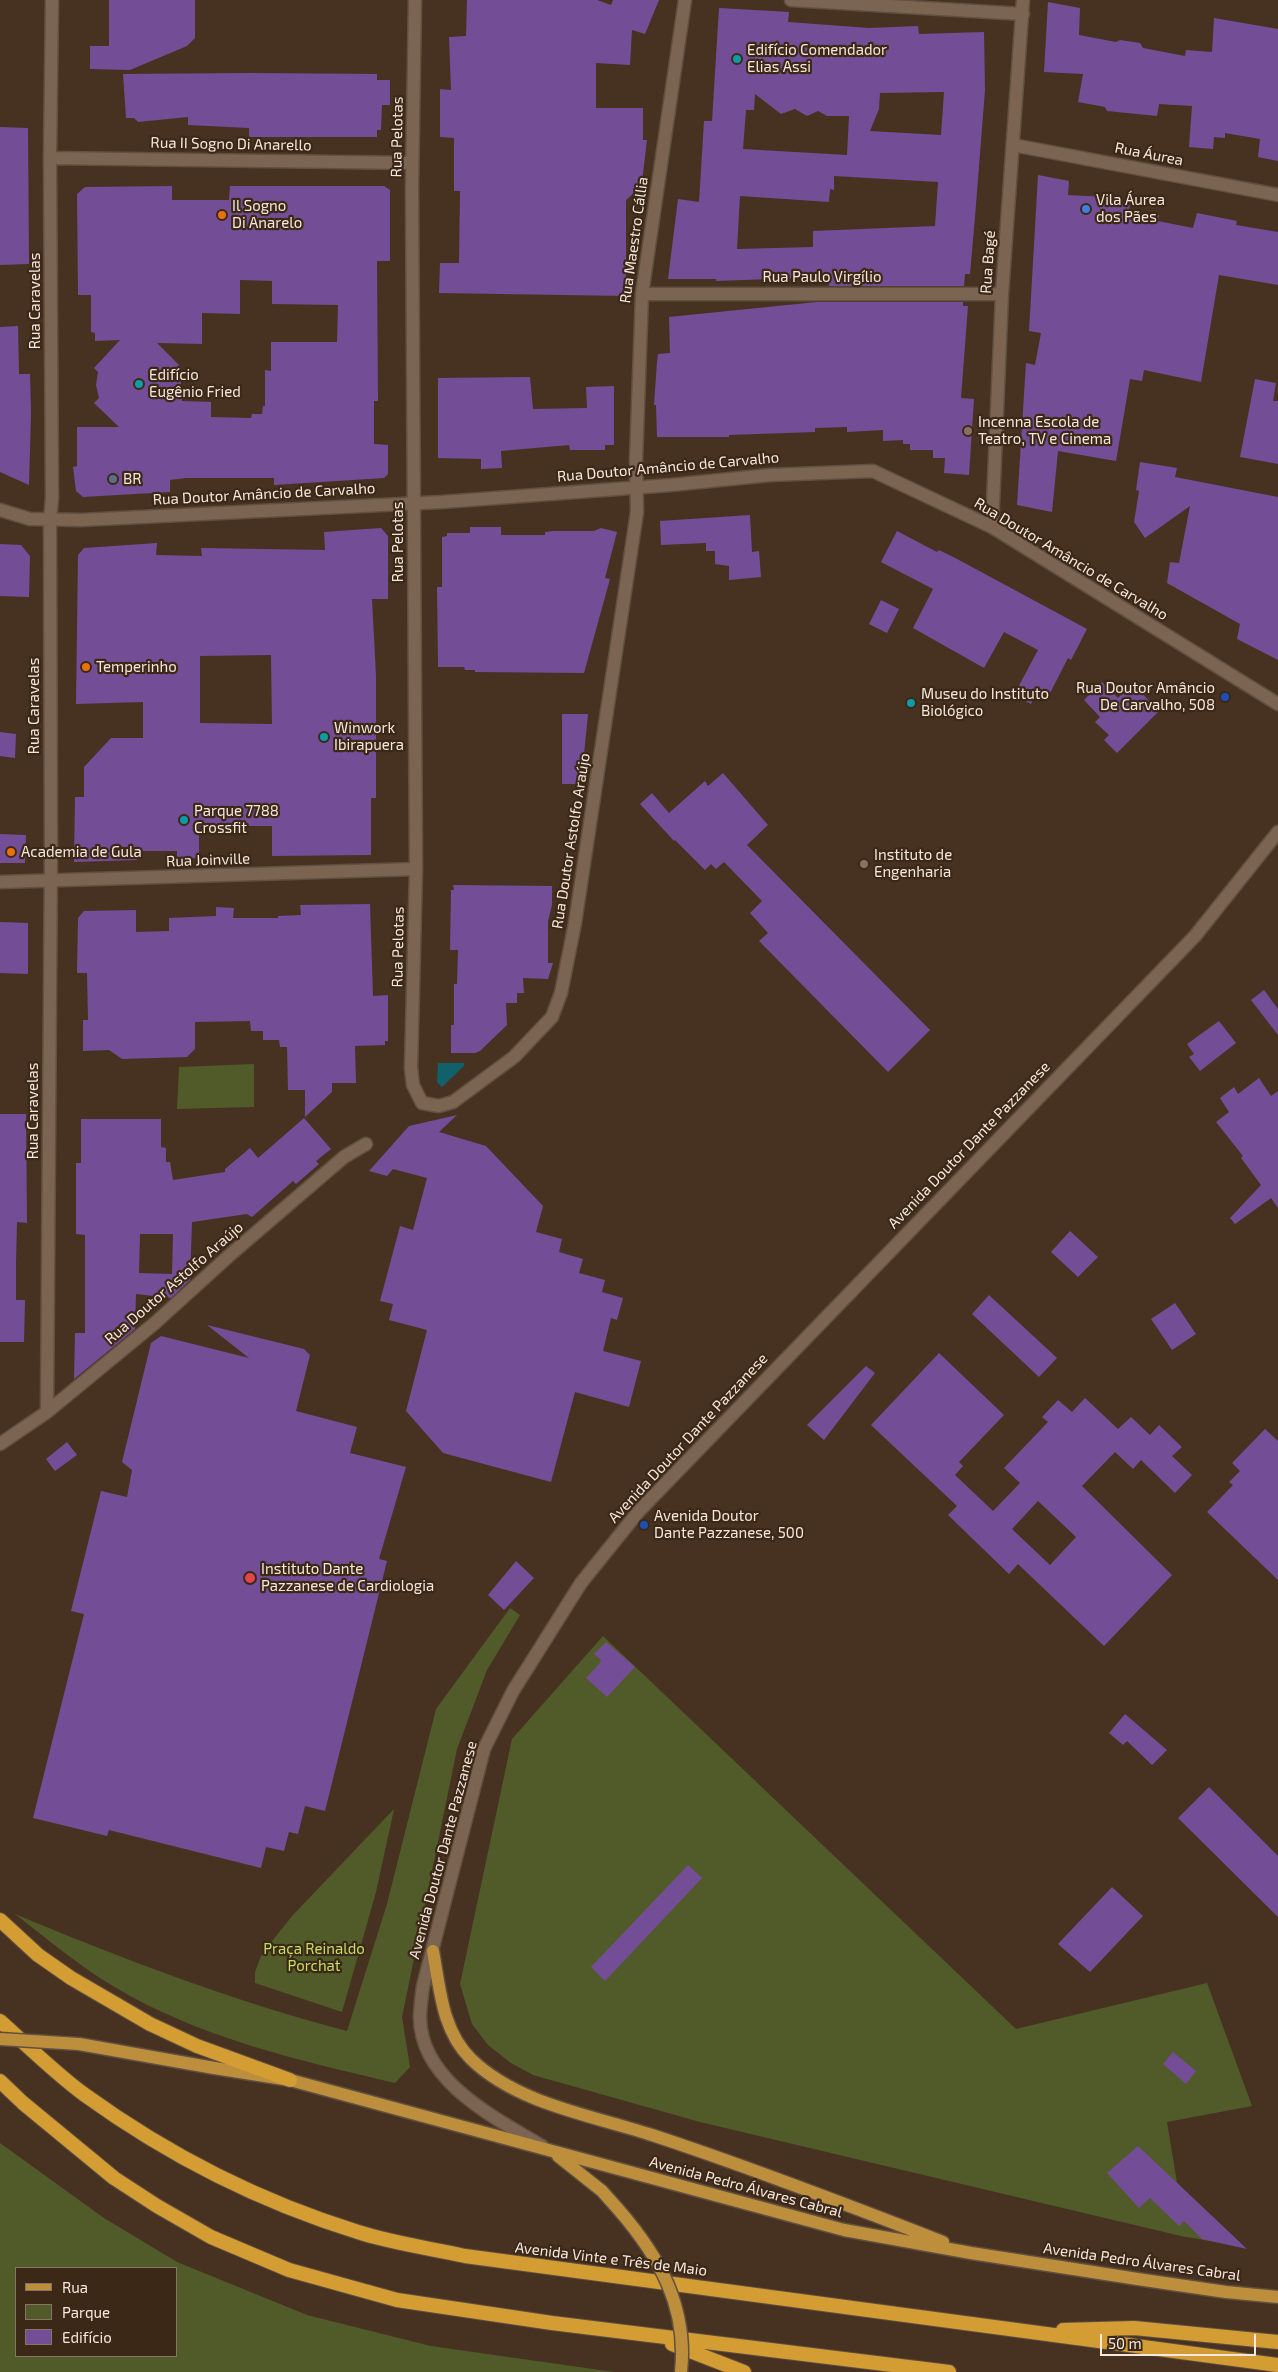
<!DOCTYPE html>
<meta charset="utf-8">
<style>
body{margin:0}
#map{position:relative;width:1278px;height:2372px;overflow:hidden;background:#473221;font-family:"Exo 2",sans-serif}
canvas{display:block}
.legend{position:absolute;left:15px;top:2267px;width:162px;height:90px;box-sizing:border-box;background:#3c2817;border:1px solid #867466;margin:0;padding:6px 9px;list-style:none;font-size:15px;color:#f5e7dd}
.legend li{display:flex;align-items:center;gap:10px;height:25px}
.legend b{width:25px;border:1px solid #867466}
.scale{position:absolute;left:1100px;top:2334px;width:156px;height:22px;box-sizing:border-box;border:2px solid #f5e7dd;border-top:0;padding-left:6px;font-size:15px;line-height:18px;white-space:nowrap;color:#f5e7dd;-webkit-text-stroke:4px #3c2817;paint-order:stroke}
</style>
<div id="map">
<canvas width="1278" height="2372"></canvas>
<ul class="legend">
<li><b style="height:6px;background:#bd8f3c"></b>Rua</li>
<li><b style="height:14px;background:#505b29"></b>Parque</li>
<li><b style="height:14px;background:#744d97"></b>Edifício</li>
</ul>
<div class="scale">50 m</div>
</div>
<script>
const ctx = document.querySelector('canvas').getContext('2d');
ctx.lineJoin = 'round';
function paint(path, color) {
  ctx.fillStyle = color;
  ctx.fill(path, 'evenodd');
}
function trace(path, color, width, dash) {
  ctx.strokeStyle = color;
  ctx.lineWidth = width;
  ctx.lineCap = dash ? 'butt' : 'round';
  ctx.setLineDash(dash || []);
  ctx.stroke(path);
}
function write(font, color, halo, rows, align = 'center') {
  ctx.font = font + ' "Exo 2",sans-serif';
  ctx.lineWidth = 4.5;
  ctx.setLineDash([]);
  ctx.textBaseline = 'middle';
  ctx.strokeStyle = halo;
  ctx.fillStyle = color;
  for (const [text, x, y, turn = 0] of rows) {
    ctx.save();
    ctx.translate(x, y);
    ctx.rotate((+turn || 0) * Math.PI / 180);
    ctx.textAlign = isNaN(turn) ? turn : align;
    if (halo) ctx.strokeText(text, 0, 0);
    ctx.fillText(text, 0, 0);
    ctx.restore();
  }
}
const green = new Path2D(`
 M254,1064V1107L177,1109L179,1067Z
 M510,1608L520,1615L487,1670L457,1749L402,2017L410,2067L395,2083C298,2060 199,2038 113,1986C78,1965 47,1939 15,1914C123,1959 233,2001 347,2031L387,1904L436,1709Z
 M603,1636L1016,2029L1207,1983L1252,2106L1167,2122L1177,2183L1244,2247L1181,2236L700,2122L533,2075L511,2063L488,2045L472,2024L460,1984L512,1739Z
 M394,1809L376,1892L342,2012L255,1983V1972L261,1956L276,1936L293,1915Z
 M0,2143L104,2218L177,2262L307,2315L431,2346L614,2372H0ZM16,2268H176V2356H16Z`);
const water = new Path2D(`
 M438,1063H464V1066L442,1087L437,1082Z`);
const building = new Path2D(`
 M109,0H195V38L187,46L130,70L90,69V46H109Z
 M467,0H597L611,5L613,0H659L645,34L632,30L630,65L596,63V108H643V140H647L641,191H636L626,200V296L439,293L440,263H459L460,191H454V138L440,137V89L451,90L449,37L466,36Z
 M1048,2L1080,8L1079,35L1116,42L1120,40L1140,43L1143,48L1185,56L1186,50L1212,52L1214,18L1278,29V161L1258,157L1260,139L1225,133V138L1214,137L1213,149L1189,147L1192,106L1159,104L1157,116L1107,111L1105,107L1078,102L1083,74L1044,72Z
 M719,8L789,12L788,22L869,28L918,26L919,34L984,32L985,90L975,217L970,274H965L964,286H829L828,277L716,281V279H668L678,199L699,202L704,121H712ZM944,92L941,135L870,131L879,109L880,93ZM755,94L781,114L795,109L807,116L818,111L827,116H849L847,155L743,149L746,110H754ZM834,176L938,182L935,226L813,231V247L737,249L740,196L829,202L830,189L834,190Z
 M250,73L377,74V80H390V105H382L381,130H377V137H249V128L188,125V117L138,122L134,118H126L123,74Z
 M0,127L28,128L29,264L0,265Z
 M1038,175L1069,181L1068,195L1105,197L1104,200L1130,205L1129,210L1159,215L1158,221L1193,228L1197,213L1237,221L1236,225L1278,232V285L1219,275L1201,382L1144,370L1142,381L1130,379L1116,461L1058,451L1052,512L1017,505L1026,363L1035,365L1041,333L1029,331Z
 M172,186V200H229L230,186H384L390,190V261H377L378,401H374V444L388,445V474L384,478L274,485V478H186L170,480V492L83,497L76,491L73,467L77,466V427H119L94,403L99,398L96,385L98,372L94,368L120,340L95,341V333L91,332V295H78L77,194L85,187ZM240,280L272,281V304L338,305L337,342H271V371L265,370V406H263L262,414H252L251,418L211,417V402L182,401L180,373L182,368L157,343L202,344V313L240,314Z
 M817,302H963V306H968L961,398L974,399L969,475L944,473L945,458H933V450H910V444H903V440L883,441V430L847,432V427L815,428V432L729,435V437H657L656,405H654L657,362L658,354L670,353L669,317Z
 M18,326L19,374H30L31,413L29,485L0,472V327Z
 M530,377L533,409L587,408L586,387L614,386V445H605V450H570L569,445L501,451L502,468L481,469V459L438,458V378Z
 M1255,379L1276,383L1273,401H1278V464L1240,457Z
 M1140,462L1177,468L1175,477L1278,497V660L1237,639L1240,624L1167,583L1170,562L1179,563L1190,506L1145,538L1134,522L1139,491L1136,490Z
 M750,515L752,552L759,551L761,577L729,580V566L715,564V551H706V543L661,545L660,521Z
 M470,527H501V535H545V532L553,531H594L601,528L617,532L605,578L610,579L584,673L475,672V670H465L464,667H438L437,587H442V537L447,536V533H470Z
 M381,528L388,536V599H372L376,676V798H371V855L272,856V826H199V858L177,859V851H137V860L74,862L75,797H84V767L111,738H143V702L76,704L78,555L84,548L157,543L156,555L202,556L201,548L325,550L324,532ZM271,655L272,724L200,723V656Z
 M897,531L937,552L939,550L959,560L1087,629L1071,660L1068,658L1046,701L1035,695L1031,704L1014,695L1038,650L1004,632L984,668L913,628L933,589L881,562Z
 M0,544L21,545L30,556L29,597L0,596Z
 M881,600L899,609L887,633L869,624Z
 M1102,682L1118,698L1132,683L1159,711L1117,753L1104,740L1109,735L1095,722L1100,717L1084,700Z
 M562,714H588L581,784H562Z
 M0,732L16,734L15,758L0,756Z
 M723,773L768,825L747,845L930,1030L888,1072L759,941L768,933L750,913L762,901L724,862L716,869L711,864L705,870L675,840L674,841L640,804L652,793L669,813L705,781L708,786Z
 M0,834L26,835L25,863H0Z
 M453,885L552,886V905L548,921V963H553L548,979L523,978L524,993H517V1003H506L507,1025L480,1051L475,1053H451V1025H454V984H457L458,950H450L451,890H454Z
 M370,904L373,996L388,995V1041H385V1045L355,1046L356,1083H332V1092L305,1117V1090H288L287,1047H280L279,1040H263V1031H251L250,1021L195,1022V1049L187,1057L122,1059L109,1050L83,1051V1020H88L87,973H77L78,918L84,911L136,910V932L169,931V918L216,916V907L234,908L233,918H278V916L301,915L300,905Z
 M0,922L28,923V974L0,973Z
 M1264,990L1278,1009V1035L1251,1000Z
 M1219,1021L1236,1043L1200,1071L1189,1057L1194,1054L1187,1044Z
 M1259,1078L1271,1096L1278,1091V1208L1271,1198L1235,1224L1230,1218L1261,1185L1241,1158L1243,1156L1216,1122L1229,1112L1220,1098L1234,1087L1238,1094Z
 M0,1114H26L27,1223L17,1222L16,1262V1300H25L24,1342H0Z
 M457,1115L439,1132L486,1146L543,1206L536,1232L562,1239L559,1252L583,1259L579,1273L605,1280L602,1292L623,1298L617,1320L611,1318L603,1351L641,1361L629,1407L575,1392L551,1482L443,1453L406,1411L427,1330L389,1320L393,1304L380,1301L400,1226L413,1230L427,1178L393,1169L387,1176L369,1171L409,1126Z
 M304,1118L331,1149L316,1161L319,1164L296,1184L293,1181L252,1217L247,1214L192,1222L190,1280L171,1298L136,1294L135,1329L74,1379L75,1333H85V1235L76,1234V1163H81V1119H161V1147L166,1148V1162H170L173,1180L225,1172V1169L250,1148L258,1158ZM140,1234H173L172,1274L139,1273Z
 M1070,1231L1098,1257L1078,1277L1051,1252Z
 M989,1295L1057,1358L1039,1377L972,1314Z
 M1175,1303L1196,1334L1172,1350L1151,1319Z
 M207,1325L304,1349L310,1355L296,1411L357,1427L350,1453L406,1467L379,1559L387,1561L325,1811L305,1806L298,1834L289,1832L284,1851L266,1847L261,1868L109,1830L107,1836L33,1818L84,1614L71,1611L101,1491L127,1497L132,1470L122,1462L151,1343L161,1336L249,1358Z
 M939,1353L1004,1415L959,1462L963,1466L955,1475L993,1511L1020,1483L1004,1468L1048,1422L1042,1417L1058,1400L1072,1412L1085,1398L1118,1429L1131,1417L1150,1435L1159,1425L1182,1447L1172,1456L1192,1475L1175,1493L1141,1460L1133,1469L1115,1452L1082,1486L1172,1575L1104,1646L1018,1564L1009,1574L948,1515L957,1506L871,1425ZM1038,1501L1076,1537L1050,1565L1012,1529Z
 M866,1366L875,1373L824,1440L807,1425Z
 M1265,1429L1278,1441V1580L1207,1512L1233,1485L1229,1482L1240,1471L1232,1463Z
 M67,1442L77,1455L55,1471L46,1459Z
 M516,1561L534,1578L504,1610L488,1595Z
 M606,1642L635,1667L607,1697L586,1678L600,1663L601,1660L594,1654Z
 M1125,1714L1167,1750L1152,1765L1127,1741L1123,1745L1109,1733Z
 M1209,1787L1278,1856V1917L1178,1818Z
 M688,1865L702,1878L605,1981L591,1967Z
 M1112,1887L1143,1916L1090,1972L1058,1944Z
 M1173,2052L1196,2071L1186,2084L1163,2064Z
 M1138,2146L1156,2163L1247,2249L1202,2239L1184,2221L1179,2226L1150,2198L1139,2208L1107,2173Z`);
const minor = new Path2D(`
 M415,0L412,186L416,869L411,1068L413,1085L422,1103L439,1106L453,1102L514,1057L552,1017L561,993L575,923L637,512L636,460L642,294L685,0
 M791,0L1023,14
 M1013,145L1278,195
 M50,158L412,163
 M642,294H1002
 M992,527L1002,294L1023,0
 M0,882L416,869
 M47,1412L51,853L50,520L52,498L50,158L52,0
 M0,1444L47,1412L155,1323L231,1254L344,1157L366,1144`);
const tertiary = new Path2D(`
 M0,510L30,519L81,520L442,502L671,485L770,475L873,471L992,527L1278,704
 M542,2146C495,2118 420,2081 420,2017C420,2007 422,1996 423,1986L484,1749L513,1691L581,1583L639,1511L1195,936L1278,832`);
const primary = new Path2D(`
 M433,1951C440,1989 442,2031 471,2059C518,2105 596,2116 655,2136C752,2168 848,2205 943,2242
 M214,2068L290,2080L844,2230L971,2253L1144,2280L1226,2292L1278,2297
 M558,2156L602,2191L618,2209`);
const trunk = new Path2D(`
 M0,1920L38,1955L71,1978L150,2024L197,2046L290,2080
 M0,2021C28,2046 55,2073 85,2095C168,2155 261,2202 358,2232C392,2243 429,2248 465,2256L1278,2365
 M0,2081L23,2103L114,2178L157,2206L211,2237L289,2270L397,2300L552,2323L949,2372
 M1063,2330L1134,2328L1278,2342
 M672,2344L744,2372`);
const primaryBridge = new Path2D(`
 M0,2039L79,2044L214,2068
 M618,2209C659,2256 688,2307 681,2372`);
const markers = [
 [737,59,5,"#0f9aa8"],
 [1086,209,5,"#3f7fe0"],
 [222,215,5,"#e8710a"],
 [139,384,5,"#0f9aa8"],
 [968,431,5,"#8d6e63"],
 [113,479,5,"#5c6f8a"],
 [86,667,5,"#e8710a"],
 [1225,697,5,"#1a4fb4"],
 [911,703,5,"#0f9aa8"],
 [324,737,5,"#0f9aa8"],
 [184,820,5,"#0f9aa8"],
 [11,852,5,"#e8710a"],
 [864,864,5,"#8d6e63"],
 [644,1525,5,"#1a4fb4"],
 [250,1578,6,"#e0444e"]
];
const poiNames = [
 ["Edifício Comendador",747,50],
 ["Elias Assi",747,67],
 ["Vila Áurea",1096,200],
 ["dos Pães",1096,217],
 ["Il Sogno",232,206],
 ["Di Anarelo",232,223],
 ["Edifício",149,375],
 ["Eugênio Fried",149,392],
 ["Incenna Escola de",978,422],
 ["Teatro, TV e Cinema",978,439],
 ["BR",123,479],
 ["Temperinho",96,667],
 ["Rua Doutor Amâncio",1215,688,"right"],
 ["De Carvalho, 508",1215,705,"right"],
 ["Museu do Instituto",921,694],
 ["Biológico",921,711],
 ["Winwork",334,728],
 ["Ibirapuera",334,745],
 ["Parque 7788",194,811],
 ["Crossfit",194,828],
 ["Academia de Gula",21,852],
 ["Instituto de",874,855],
 ["Engenharia",874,872],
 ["Avenida Doutor",654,1516],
 ["Dante Pazzanese, 500",654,1533],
 ["Instituto Dante",261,1569],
 ["Pazzanese de Cardiologia",261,1586]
];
const streetNames = [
 ["Rua Pelotas",397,137,-89],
 ["Rua II Sogno Di Anarello",231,144,1],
 ["Rua Áurea",1149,154,11],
 ["Rua Maestro Cállia",634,240,-82],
 ["Rua Bagé",988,262,-86],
 ["Rua Paulo Virgílio",822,277],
 ["Rua Caravelas",35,301,-90],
 ["Rua Doutor Amâncio de Carvalho",668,467,-5],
 ["Rua Doutor Amâncio de Carvalho",264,494,-3],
 ["Rua Pelotas",398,542,-90],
 ["Rua Doutor Amâncio de Carvalho",1071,559,31],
 ["Rua Caravelas",34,706,-90],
 ["Rua Doutor Astolfo Araújo",571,841,-81],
 ["Rua Joinville",208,860,-2],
 ["Rua Pelotas",398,947,-89],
 ["Rua Caravelas",33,1111,-90],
 ["Avenida Doutor Dante Pazzanese",969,1145,-46],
 ["Rua Doutor Astolfo Araújo",174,1283,-41],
 ["Avenida Doutor Dante Pazzanese",688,1438,-47],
 ["Avenida Doutor Dante Pazzanese",443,1850,-75],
 ["Avenida Pedro Álvares Cabral",746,2187,15],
 ["Avenida Vinte e Três de Maio",611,2259,7],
 ["Avenida Pedro Álvares Cabral",1142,2262,8]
];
const parkNames = [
 ["Praça Reinaldo",314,1949],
 ["Porchat",314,1966]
];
paint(green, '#505b29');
paint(water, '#10616a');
paint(building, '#744d97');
trace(minor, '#614f3f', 15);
trace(tertiary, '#614f3f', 15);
trace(primary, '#614f3f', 15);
trace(trunk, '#614f3f', 16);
trace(minor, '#7c6452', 12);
trace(tertiary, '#7c6452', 12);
trace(primary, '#bd8f3c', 12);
trace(trunk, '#d39d34', 14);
trace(primaryBridge, '#614f3f', 15, []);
trace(primaryBridge, '#bd8f3c', 12);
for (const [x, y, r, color] of markers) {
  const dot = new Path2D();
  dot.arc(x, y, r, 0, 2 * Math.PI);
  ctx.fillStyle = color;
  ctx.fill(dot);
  trace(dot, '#3c2817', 2);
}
write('15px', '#f5e7dd', '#3c2817', poiNames, 'left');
write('15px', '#f5e7dd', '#3c2817', streetNames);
write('15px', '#c4df65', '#3c2817', parkNames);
</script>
